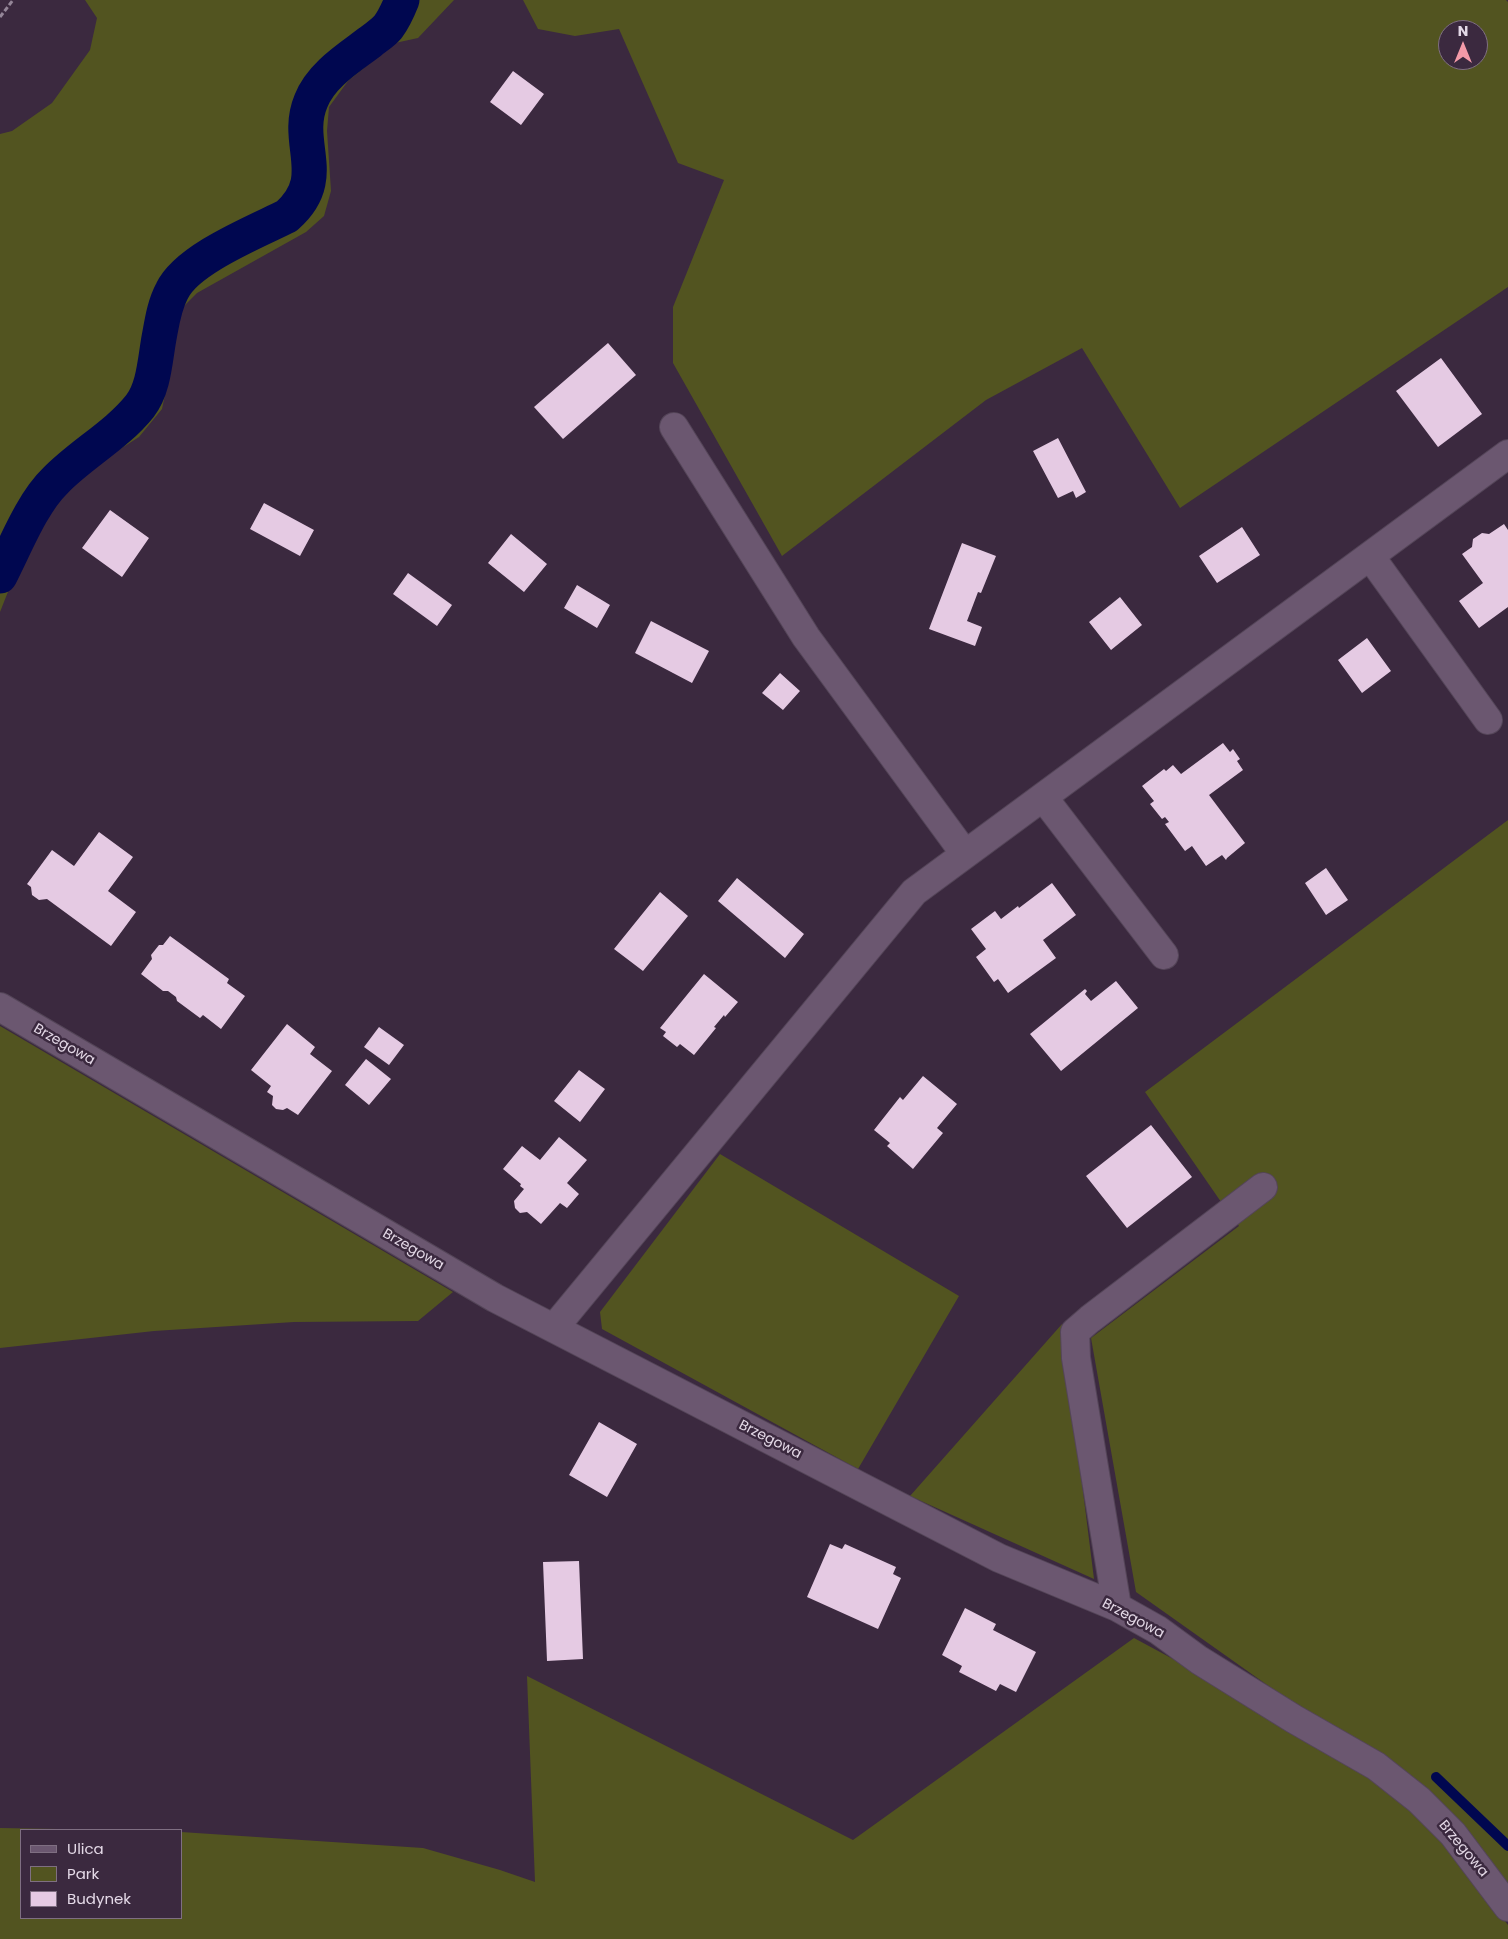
<!DOCTYPE html>
<style>
body{margin:0}
#map{position:relative;width:1508px;height:1939px;overflow:hidden;background:#3b293f;font-family:Poppins,sans-serif}
canvas{display:block}
.legend{position:absolute;left:20px;top:1829px;width:162px;height:90px;box-sizing:border-box;background:#3b293f;border:1px solid #7f6f82;margin:0;padding:6px 9px;list-style:none;font-size:15px;color:#e4d9e7}
.legend li{display:flex;align-items:center;gap:10px;height:25px}
.legend b{width:25px;border:1px solid #7f6f82}
.north{position:absolute;left:1438px;top:20px;width:50px;height:50px;box-sizing:border-box;background:#3b293f;border:1px solid #7f6f82;border-radius:50%;rotate:0deg;font-size:14px;font-weight:700;line-height:20px;text-align:center;color:#e4d9e7}
.north::after{content:'';display:block;margin:auto;width:18px;height:22px;background:#f39aa8;clip-path:polygon(50% 0,100% 100%,50% 72%,0 100%)}
</style>
<div id="map">
<canvas width="1508" height="1939"></canvas>
<ul class="legend">
<li><b style="height:6px;background:#6b5770"></b>Ulica</li>
<li><b style="height:14px;background:#525420"></b>Park</li>
<li><b style="height:14px;background:#e5cae3"></b>Budynek</li>
</ul>
<div class="north">N</div>
</div>
<script>
const ctx = document.querySelector('canvas').getContext('2d');
ctx.lineJoin = 'round';
function paint(path, color) {
  ctx.fillStyle = color;
  ctx.fill(path, 'evenodd');
}
function trace(path, color, width, dash) {
  ctx.strokeStyle = color;
  ctx.lineWidth = width;
  ctx.lineCap = dash ? 'butt' : 'round';
  ctx.setLineDash(dash || []);
  ctx.stroke(path);
}
function write(font, color, halo, rows, align = 'center') {
  ctx.font = font + ' Poppins,sans-serif';
  ctx.lineWidth = 5;
  ctx.setLineDash([]);
  ctx.textBaseline = 'middle';
  ctx.strokeStyle = halo;
  ctx.fillStyle = color;
  for (const [text, x, y, turn = 0] of rows) {
    ctx.save();
    ctx.translate(x, y);
    ctx.rotate((+turn || 0) * Math.PI / 180);
    ctx.textAlign = isNaN(turn) ? turn : align;
    if (halo) ctx.strokeText(text, 0, 0);
    ctx.fillText(text, 0, 0);
    ctx.restore();
  }
}
const green = new Path2D(`
 M85,0H454L418,38L395,43L348,81L329,107L327,131L331,191L324,216L306,232L197,293L180,310L171,366L162,409L139,437L81,474L49,508L17,569L0,612V134L12,131L52,103L90,50L97,18Z
 M523,0H1506L1508,2V287L1180,508L1082,348L986,400L782,556L673,363V307L724,180L678,163L619,29L575,36L538,29ZM1448,30H1478V60H1448Z
 M1508,820V1888L1485,1854L1459,1821L1429,1790L1294,1704L1136,1592L1091,1338L1239,1226L1219,1199L1145,1092Z
 M0,1026L453,1292L418,1321L294,1322L154,1331L0,1348Z
 M720,1154L959,1296L858,1469L602,1329L600,1312Z
 M1062,1324L1094,1579L910,1496Z
 M1134,1638L1186,1666L1390,1789L1446,1843L1508,1925V1939H0V1828L117,1830H21V1918H181V1832L423,1848L500,1870L535,1882L527,1676L853,1840Z`);
const stream = new Path2D(`
 M1436,1777L1508,1846`);
const canal = new Path2D(`
 M0,576C15,547 32,503 55,481C81,454 116,436 140,406C154,388 155,360 159,338C162,322 164,306 172,291C187,259 255,232 287,216C331,177 293,144 311,101C321,75 349,58 370,42C376,37 383,33 388,27C394,19 398,10 402,0`);
const building = new Path2D(`
 M513,71L544,94L521,125L490,102Z
 M608,343L636,375L563,439L534,407Z
 M1441,358L1482,414L1438,447L1396,391Z
 M1058,438L1086,492L1076,498L1073,491L1058,498L1033,451Z
 M264,503L314,530L300,556L250,529Z
 M110,510L149,538L122,577L82,548Z
 M1504,524L1508,530V607L1479,628L1459,601L1483,583L1462,554L1472,547L1473,539L1482,533L1489,534Z
 M1242,527L1260,555L1217,583L1199,556Z
 M511,534L547,564L524,592L488,563Z
 M962,543L996,556L981,593L978,592L967,621L982,627L975,646L929,629Z
 M408,573L452,605L437,626L393,594Z
 M577,585L610,605L597,628L564,608Z
 M1120,597L1142,625L1111,650L1089,622Z
 M651,621L709,651L692,683L635,653Z
 M1367,638L1391,671L1362,693L1338,660Z
 M780,673L800,691L783,710L762,693Z
 M1223,743L1230,752L1233,749L1240,759L1237,761L1243,770L1209,795L1245,843L1227,858L1226,860L1222,855L1206,866L1192,846L1185,851L1165,824L1169,822L1165,817L1162,819L1150,804L1154,801L1142,786L1164,769L1166,771L1173,765L1181,774Z
 M99,832L133,857L108,891L136,912L111,946L47,899L39,900L32,895L31,887L27,884L52,850L74,866Z
 M1326,868L1348,900L1326,915L1305,883Z
 M737,878L804,934L785,958L718,901Z
 M1052,883L1076,915L1043,940L1056,958L1008,993L998,979L994,982L976,957L986,949L971,929L995,911L1001,919L1018,906L1019,908Z
 M660,892L688,916L643,971L614,949Z
 M170,936L229,979L227,983L245,996L221,1029L203,1015L200,1018L177,1001L176,997L168,991H163L141,974L152,959L151,955L159,945H163Z
 M704,974L738,1002L725,1017L724,1015L714,1027L716,1028L694,1055L680,1044L677,1047L663,1036L666,1032L660,1028Z
 M1116,981L1138,1008L1061,1071L1030,1034L1085,989L1087,991L1085,994L1091,1001Z
 M287,1024L315,1047L310,1054L332,1071L298,1115L287,1108L283,1110L276,1109L272,1105L273,1096L267,1092L271,1086L251,1070Z
 M379,1027L404,1045L389,1065L364,1047Z
 M366,1059L391,1079L369,1105L345,1085Z
 M579,1070L605,1089L580,1122L554,1101Z
 M923,1076L957,1104L937,1128L943,1133L913,1169L887,1146L890,1143L874,1130L900,1097L903,1100Z
 M1151,1125L1192,1177L1127,1228L1086,1176Z
 M559,1137L587,1160L567,1183L579,1194L567,1208L560,1203L541,1224L527,1212L520,1213L515,1208L514,1201L524,1189L520,1186L521,1184L503,1169L522,1146L540,1160Z
 M599,1422L637,1444L607,1497L569,1475Z
 M830,1544L842,1549L845,1544L896,1567L893,1574L901,1578L878,1629L807,1597Z
 M579,1561L583,1659L547,1661L543,1562Z
 M965,1608L996,1624L993,1630L1036,1652L1016,1692L1000,1684L996,1691L959,1672L962,1666L942,1655Z`);
const path = new Path2D(`
 M0,17L13,0`);
const minor = new Path2D(`
 M674,427L806,637L965,854
 M1370,556L1488,720
 M1043,797L1164,955
 M0,1007L495,1298L999,1558L1117,1607L1158,1630L1199,1660L1294,1719L1376,1766L1419,1800L1453,1834L1508,1907
 M554,1328L914,892L1508,454
 M1117,1607L1076,1358L1075,1332L1090,1319L1263,1187`);
const streetNames = [
 ["Brzegowa",64,1045,30],
 ["Brzegowa",413,1250,30],
 ["Brzegowa",770,1440,27],
 ["Brzegowa",1133,1619,28],
 ["Brzegowa",1463,1849,50]
];
paint(green, '#525420');
trace(stream, '#000750', 10);
trace(canal, '#000750', 35);
paint(building, '#e5cae3');
trace(minor, '#544558', 30);
trace(path, '#948698', 3, [5, 2.5]);
trace(minor, '#6b5770', 28);
write('14px', '#e4d9e7', '#3b293f', streetNames);
</script>
